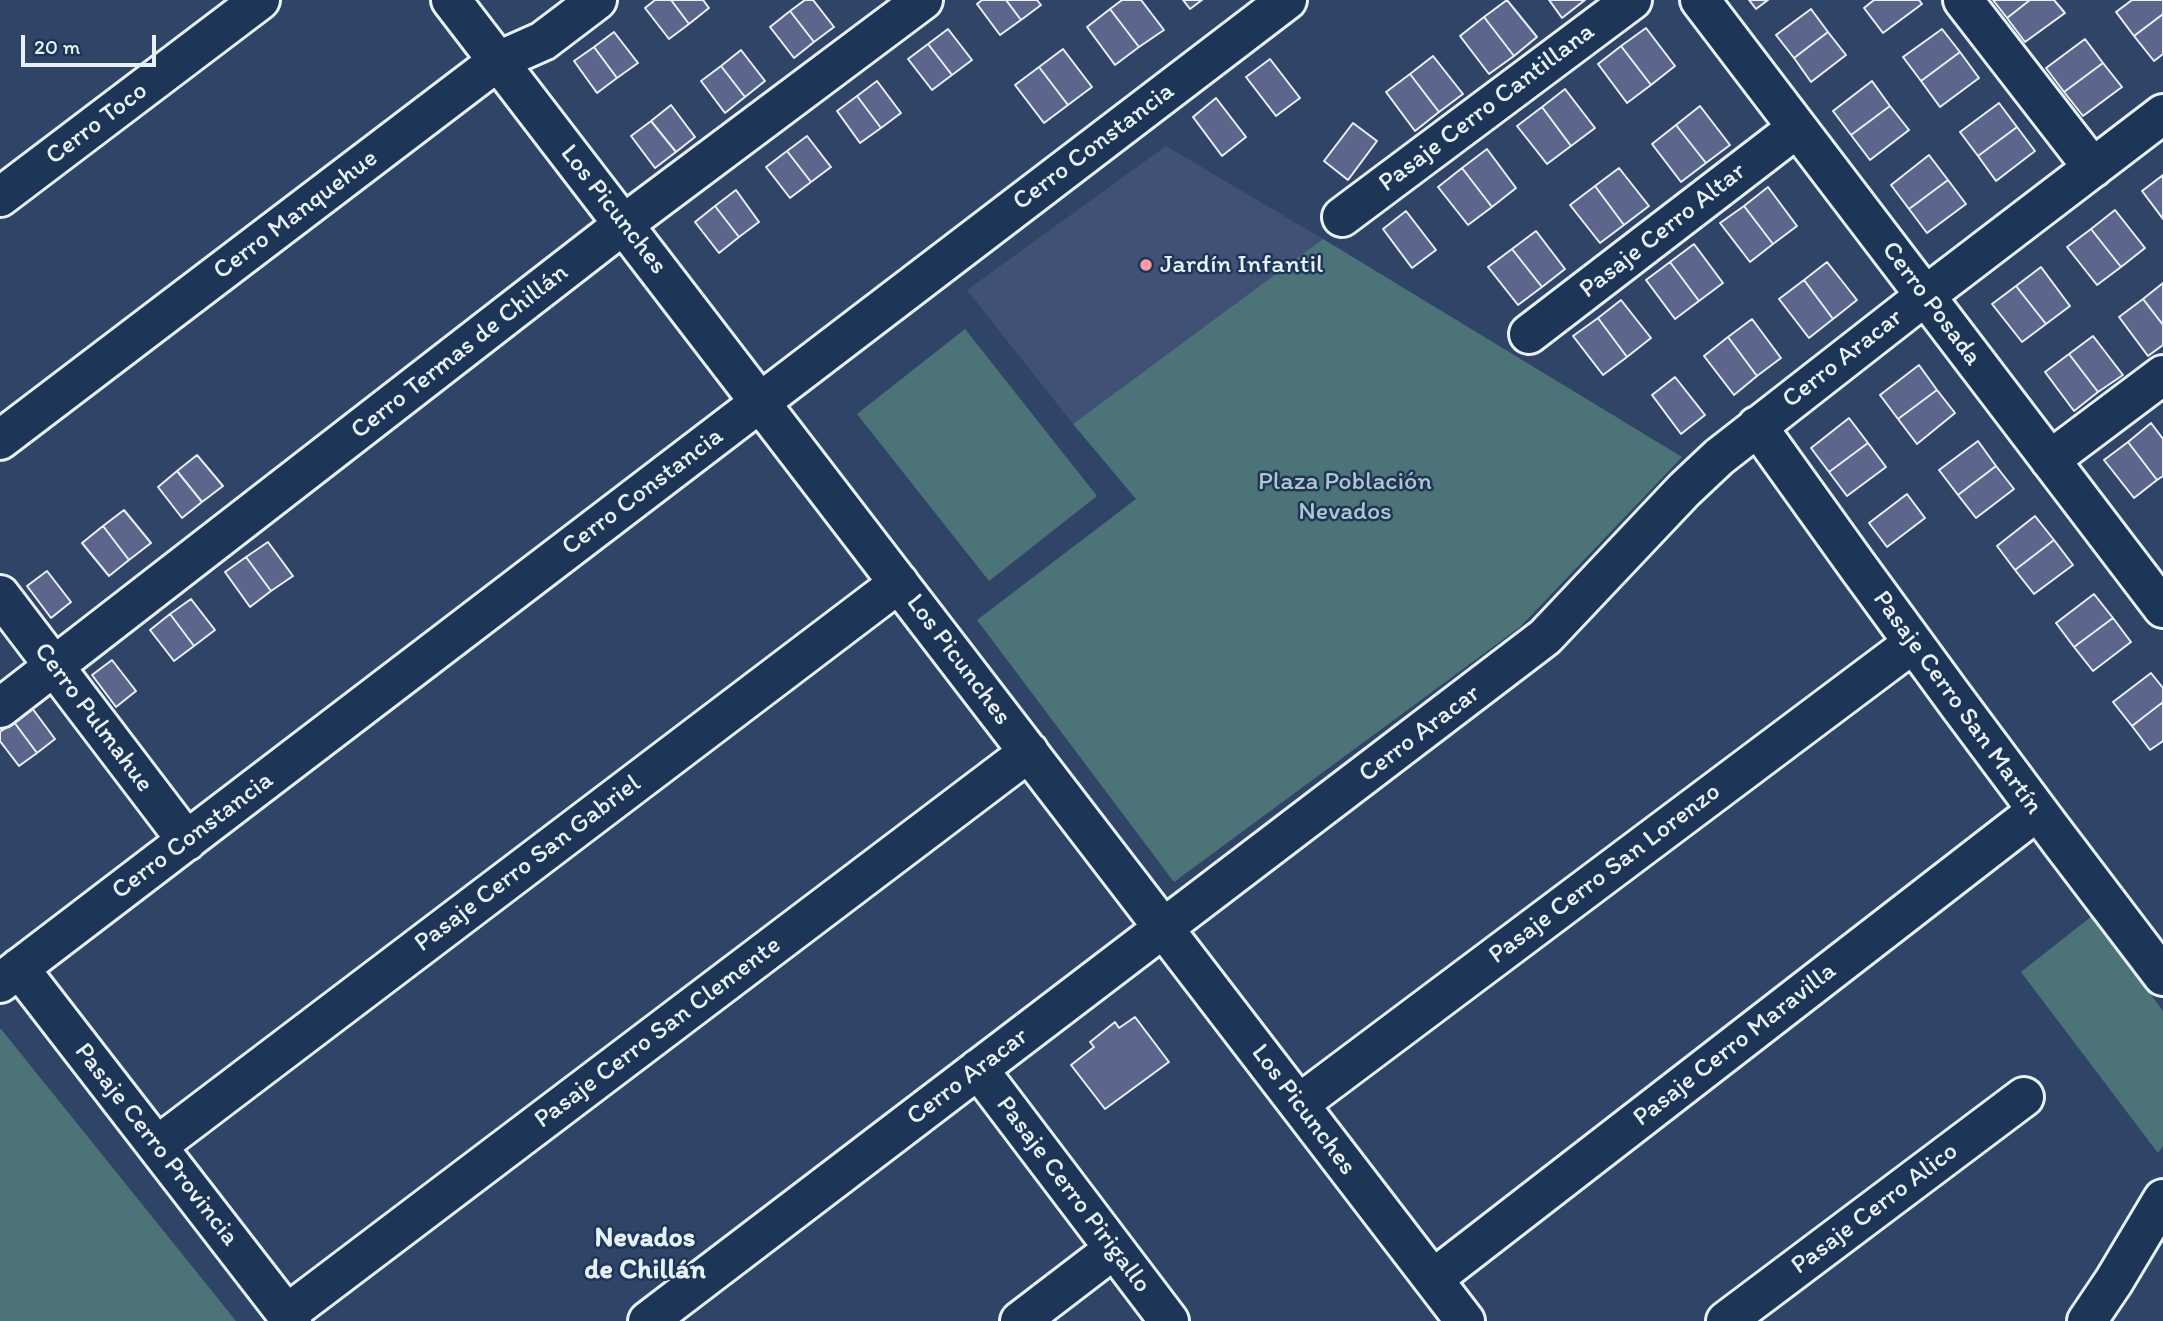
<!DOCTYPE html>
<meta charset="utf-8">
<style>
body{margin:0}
#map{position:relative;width:2163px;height:1321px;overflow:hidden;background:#304467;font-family:Itim,sans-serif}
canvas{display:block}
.scale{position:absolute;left:21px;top:35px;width:135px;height:32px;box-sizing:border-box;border:4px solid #e8f1f8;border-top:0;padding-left:9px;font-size:21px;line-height:24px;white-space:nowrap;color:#e8f1f8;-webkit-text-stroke:5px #1d3557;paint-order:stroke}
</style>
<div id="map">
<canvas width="2163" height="1321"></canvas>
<div class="scale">20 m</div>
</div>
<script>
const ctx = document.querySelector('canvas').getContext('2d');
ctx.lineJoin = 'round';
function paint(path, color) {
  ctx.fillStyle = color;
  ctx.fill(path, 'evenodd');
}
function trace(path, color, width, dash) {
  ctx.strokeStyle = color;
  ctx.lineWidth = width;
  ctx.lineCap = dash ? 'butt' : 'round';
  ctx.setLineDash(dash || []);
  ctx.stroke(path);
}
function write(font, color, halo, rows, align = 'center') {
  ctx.font = font + ' Itim,sans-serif';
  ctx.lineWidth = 5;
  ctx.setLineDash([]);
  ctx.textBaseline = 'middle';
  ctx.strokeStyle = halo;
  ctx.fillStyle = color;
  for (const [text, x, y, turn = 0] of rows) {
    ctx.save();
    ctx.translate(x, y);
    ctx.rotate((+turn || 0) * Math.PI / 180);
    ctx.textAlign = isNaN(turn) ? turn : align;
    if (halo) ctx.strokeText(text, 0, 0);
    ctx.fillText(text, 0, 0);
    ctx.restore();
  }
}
const built = new Path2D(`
 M1166,146L1323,239L1073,424L967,290Z`);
const green = new Path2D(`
 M1323,239L1682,457L1520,627L1174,882L977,620L1136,499L1073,424Z
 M965,329L1097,496L989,581L857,414Z
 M2092,916L2163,1011V1146L2158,1153L2021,972Z
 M0,1029H1L236,1321H0Z`);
const building = new Path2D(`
 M655,0H671L689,24L669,39L645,8Z
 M671,0H703L709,8L689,24Z
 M805,0H813L834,27L814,42L790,11Z
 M982,0H1006L1021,20L1000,35L977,4Z
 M1006,0H1037L1041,5L1021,20Z
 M1122,0H1141L1164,30L1139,47L1110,9Z
 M1183,0H1202L1190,9Z
 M1507,0L1537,37L1514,56L1484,17Z
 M1549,0H1585L1562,18Z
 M1749,0H1768L1756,9Z
 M1874,0H1919L1922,4L1883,33L1864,8Z
 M1993,0H2030L2007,18Z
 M2030,0H2054L2065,13L2025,42L2007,18Z
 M2132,0H2163V14L2134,36L2116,12Z
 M1110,9L1139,47L1115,65L1087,27Z
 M1811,9L1828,32L1794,58L1776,35Z
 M790,11L814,42L794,58L770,27Z
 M2163,14V54L2154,61L2134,36Z
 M1484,17L1514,56L1489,74L1460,36Z
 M1646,28L1675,66L1651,85L1621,46Z
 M948,29L972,60L952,75L928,44Z
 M1942,29L1960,52L1921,81L1903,57Z
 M614,32L638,63L617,78L594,47Z
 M1828,32L1846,55L1811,82L1794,58Z
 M2085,39L2103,63L2064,92L2046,68Z
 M928,44L952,75L932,90L908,59Z
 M1621,46L1651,85L1627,103L1598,64Z
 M594,47L617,78L597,93L574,61Z
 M1063,49L1092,87L1068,105L1039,67Z
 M741,50L765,81L745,97L721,66Z
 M1960,52L1979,78L1940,107L1921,81Z
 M1433,56L1463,94L1439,112L1410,74Z
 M1270,59L1300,98L1276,116L1246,77Z
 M2103,63L2122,87L2083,116L2064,92Z
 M721,66L745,97L725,113L701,81Z
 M1039,67L1068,105L1044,123L1015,85Z
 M1410,74L1439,112L1415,131L1386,92Z
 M877,81L901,113L881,128L857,96Z
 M1872,81L1890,106L1851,135L1833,111Z
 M1565,89L1595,128L1571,146L1542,107Z
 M857,96L881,128L860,143L837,111Z
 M1216,98L1246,137L1222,156L1193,117Z
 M1999,103L2017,127L1978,156L1960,132Z
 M671,105L695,137L676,152L651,121Z
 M1700,106L1730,145L1706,163L1676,125Z
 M1890,106L1909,130L1870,160L1851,135Z
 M1542,107L1571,146L1547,164L1517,126Z
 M651,121L676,152L655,168L631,136Z
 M1353,123L1377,141L1348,180L1324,161Z
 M1676,125L1706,163L1681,182L1652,144Z
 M2017,127L2035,151L1996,181L1978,156Z
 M807,136L831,167L811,182L787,151Z
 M1487,149L1516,188L1492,207L1462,168Z
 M787,151L811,182L790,198L766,167Z
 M1929,155L1948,180L1909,209L1891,185Z
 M1462,168L1492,207L1468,225L1438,187Z
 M1619,168L1649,206L1624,225L1595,186Z
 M2163,175V219L2142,191Z
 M1948,180L1966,204L1927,233L1909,209Z
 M1595,186L1624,225L1600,243L1570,205Z
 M1768,187L1797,226L1773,244L1744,206Z
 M736,190L759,222L739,237L715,206Z
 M715,206L739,237L719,253L695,222Z
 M1744,206L1773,244L1750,262L1720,223Z
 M2115,210L2145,248L2121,267L2091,229Z
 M1406,211L1436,250L1412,268L1383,229Z
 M2091,229L2121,267L2097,285L2067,247Z
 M1536,231L1565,269L1542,287L1512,249Z
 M1694,244L1723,283L1699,301L1670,262Z
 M1512,249L1542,287L1518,305L1488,267Z
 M1670,262L1699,301L1675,319L1646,280Z
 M1827,262L1857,300L1833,319L1804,280Z
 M2041,267L2070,306L2046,324L2016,286Z
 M1804,280L1833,319L1809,338L1779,299Z
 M2163,283V325L2143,299Z
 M2016,286L2046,324L2022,342L1992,304Z
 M2143,299L2163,325V345L2148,356L2119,317Z
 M1621,300L1651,338L1627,357L1598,318Z
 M1598,318L1627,357L1603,375L1573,336Z
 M1752,319L1781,358L1757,376L1728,337Z
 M2093,336L2123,375L2098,392L2069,354Z
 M1728,337L1757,376L1734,395L1704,356Z
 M2069,354L2098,392L2074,411L2045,372Z
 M1919,365L1937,390L1898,419L1880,395Z
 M1675,377L1705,415L1681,434L1652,395Z
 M1937,390L1955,413L1917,444L1898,419Z
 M1849,418L1868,443L1829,472L1811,448Z
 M2151,423L2163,439V476L2157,480L2128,442Z
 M1978,441L1996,466L1958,495L1939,470Z
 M2128,442L2157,480L2134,498L2104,460Z
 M1868,443L1886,467L1847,496L1829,472Z
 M197,455L223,486L202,502L177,471Z
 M1996,466L2014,489L1976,518L1958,495Z
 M177,471L202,502L182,518L158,487Z
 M1907,494L1925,518L1887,547L1869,523Z
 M124,510L151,543L129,560L103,526Z
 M2035,516L2054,540L2015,570L1997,546Z
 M103,526L129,560L109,576L82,543Z
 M2054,540L2073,565L2034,594L2015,570Z
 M268,542L293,576L271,591L246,557Z
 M246,557L271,591L250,607L225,572Z
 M47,571L71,602L51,618L27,586Z
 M2094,594L2113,618L2074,647L2056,623Z
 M191,599L215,630L194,646L170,614Z
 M170,614L194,646L174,661L150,630Z
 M2113,618L2131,642L2093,671L2074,647Z
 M112,660L136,691L116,707L92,675Z
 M2151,673L2163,688V702L2132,726L2113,702Z
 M2163,702V741L2150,750L2132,726Z
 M32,708L55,739L37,753L14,722Z
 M14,722L37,753L19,766L0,741V732Z
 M1135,1017L1169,1062L1105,1109L1071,1065L1094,1047L1090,1042L1115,1022L1119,1028Z`);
const minor = new Path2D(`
 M451,0L1465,1321
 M1700,0L2163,608
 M1963,0L2093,168
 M0,197L260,0
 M1342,217L1632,0
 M1529,334L1797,128
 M1757,426C1889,612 2024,795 2163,976
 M0,440L498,61L543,41L597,0
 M2050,460L2163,375
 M0,595L187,841
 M0,708L624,224L923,0
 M19,968L292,1321
 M0,983L1287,0
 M978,1069L1169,1321
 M1299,1104L1912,644
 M157,1146L899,583
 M1433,1279L2037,811
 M287,1314L1029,752
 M648,1321L1545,637L1684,490L1719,457L1925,296L2163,114
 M1020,1321L1114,1249
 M1726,1321L2024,1097
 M2087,1321L2114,1281L2163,1199`);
const markers = [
 [1146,265,7,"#ff9aa2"]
];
const streetNames = [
 ["Pasaje Cerro Cantillana",1487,108,-37],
 ["Cerro Toco",97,124,-37],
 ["Cerro Constancia",1094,147,-37],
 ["Los Picunches",613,210,52],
 ["Cerro Manquehue",296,215,-37],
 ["Pasaje Cerro Altar",1663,231,-38],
 ["Cerro Posada",1931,304,53],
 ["Cerro Termas de Chillán",460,352,-38],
 ["Cerro Aracar",1843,359,-38],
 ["Cerro Constancia",643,492,-37],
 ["Los Picunches",958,660,53],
 ["Pasaje Cerro San Martín",1957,703,54],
 ["Cerro Pulmahue",93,718,53],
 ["Cerro Aracar",1420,734,-37],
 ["Cerro Constancia",193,836,-37],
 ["Pasaje Cerro San Gabriel",528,864,-37],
 ["Pasaje Cerro San Lorenzo",1605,874,-37],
 ["Pasaje Cerro San Clemente",658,1033,-37],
 ["Pasaje Cerro Maravilla",1735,1045,-38],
 ["Cerro Aracar",968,1077,-37],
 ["Los Picunches",1303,1110,53],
 ["Pasaje Cerro Provincia",156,1145,52],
 ["Pasaje Cerro Pirigallo",1073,1195,53],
 ["Pasaje Cerro Alico",1875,1209,-37]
];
const poiNames = [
 ["Jardín Infantil",1160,265]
];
const parkNames = [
 ["Plaza Población",1345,482],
 ["Nevados",1345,512]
];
const neighbourhoodNames = [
 ["Nevados",645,1239],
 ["de Chillán",645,1271]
];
paint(built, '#405175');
paint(green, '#4c7478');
paint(building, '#5c668d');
trace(building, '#e8f1f8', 2);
trace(minor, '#e8f1f8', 44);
trace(minor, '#1d3557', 38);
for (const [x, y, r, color] of markers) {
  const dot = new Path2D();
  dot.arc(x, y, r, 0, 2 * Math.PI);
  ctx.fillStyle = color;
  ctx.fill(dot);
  trace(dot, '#1d3557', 2.5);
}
write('26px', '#e8f1f8', '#1d3557', streetNames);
write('26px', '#e8f1f8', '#1d3557', poiNames, 'left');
write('26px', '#b1c5cb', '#1d3557', parkNames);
write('bold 28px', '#e8f1f8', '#1d3557', neighbourhoodNames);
</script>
